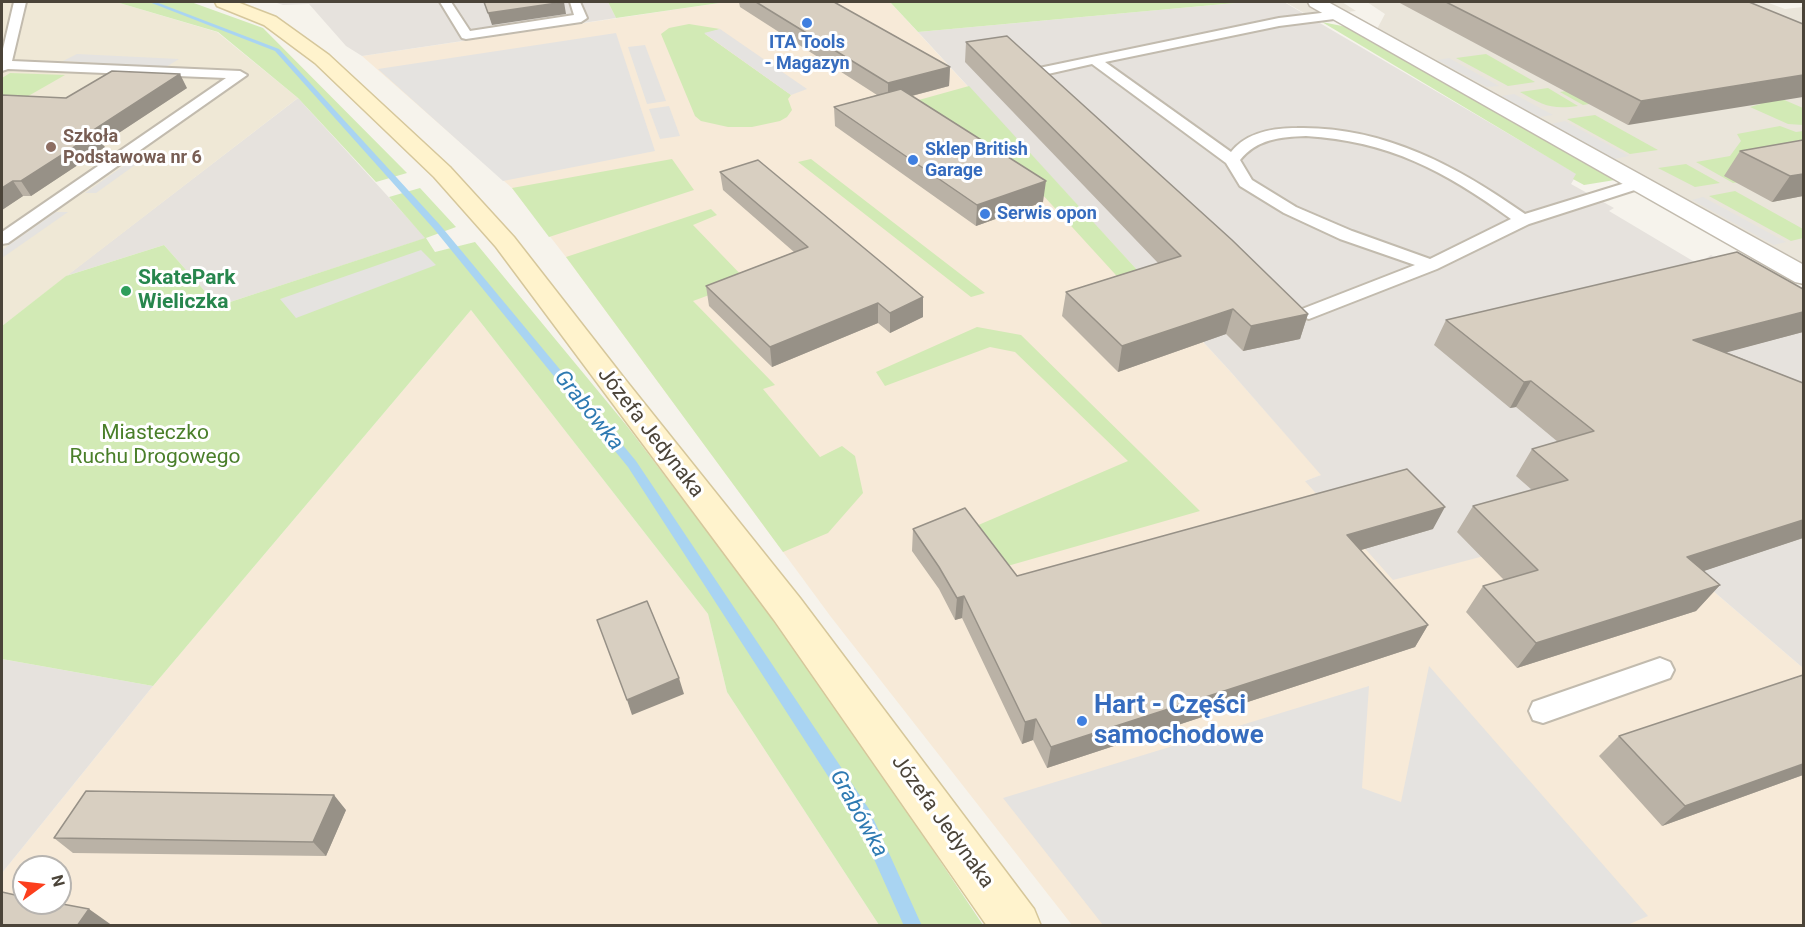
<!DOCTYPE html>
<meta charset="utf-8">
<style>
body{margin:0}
#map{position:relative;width:1805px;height:927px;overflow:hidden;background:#f6f3ec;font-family:Roboto,sans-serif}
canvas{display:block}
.frame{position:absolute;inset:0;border:3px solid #4b4439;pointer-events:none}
.north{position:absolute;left:12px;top:855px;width:60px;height:60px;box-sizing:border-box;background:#fff;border:2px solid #b7b4b0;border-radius:50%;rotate:75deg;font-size:16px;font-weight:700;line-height:24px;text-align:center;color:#4b4439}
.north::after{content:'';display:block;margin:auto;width:21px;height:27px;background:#fc3f1d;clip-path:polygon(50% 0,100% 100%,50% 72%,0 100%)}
</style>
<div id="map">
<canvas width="1805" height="927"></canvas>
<div class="frame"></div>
<div class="north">N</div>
</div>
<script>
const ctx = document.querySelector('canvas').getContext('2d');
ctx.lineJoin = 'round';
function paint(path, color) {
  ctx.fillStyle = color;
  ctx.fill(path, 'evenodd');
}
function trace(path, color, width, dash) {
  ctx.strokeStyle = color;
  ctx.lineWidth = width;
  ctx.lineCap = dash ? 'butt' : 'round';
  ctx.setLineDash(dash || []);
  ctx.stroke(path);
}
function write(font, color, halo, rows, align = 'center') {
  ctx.font = font + ' Roboto,sans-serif';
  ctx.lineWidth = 6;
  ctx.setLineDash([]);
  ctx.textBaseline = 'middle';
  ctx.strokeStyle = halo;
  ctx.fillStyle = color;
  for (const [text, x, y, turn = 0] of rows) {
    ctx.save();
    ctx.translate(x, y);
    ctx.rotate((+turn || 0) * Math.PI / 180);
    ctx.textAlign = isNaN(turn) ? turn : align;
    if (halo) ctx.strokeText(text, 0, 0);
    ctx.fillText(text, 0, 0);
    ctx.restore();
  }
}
const residential = new Path2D(`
 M1285,2H1342L1356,11L1309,16Z
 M1367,2H1766L1785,9L1803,7V263L1377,29L1385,14Z`);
const commercial = new Path2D(`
 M726,2H890L1229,370L1322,475L1305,481L1628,518L1803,668V925H1072L831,617L566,257L512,188L362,56Z
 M471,310L708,614L727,692L879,925H2V873L153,686ZM24,867H60V903H24Z`);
const industrial = new Path2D(`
 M274,2H608L616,18L362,56L346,46L309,4L283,5Z
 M1246,2H1284L1577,174L1571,184L1614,208L1609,211L1698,264L1711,255L1803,307V668L1628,518L1393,580L1305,481L1321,475L1229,370L918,32Z
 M298,98L426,238L218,306L164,245L66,276Z
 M2,659L153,686L2,873Z`);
const education = new Path2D(`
 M2,2H116L217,32L298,98L2,326Z`);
const green = new Path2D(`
 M116,2H191L263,28L407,173L376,182L298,98L218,32Z
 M608,2H726L616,18Z
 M890,2H1246L918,32Z
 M1322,22L1357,29L1621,179L1584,185L1573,179L1576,174Z
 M689,24L720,29L705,34L791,95L788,99L792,110L787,117L780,121L752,127H728L701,121L695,116L661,34L669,28Z
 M1486,54L1535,82L1508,86L1456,58Z
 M1708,67L1803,108V125L1788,124L1750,107L1761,104L1716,83L1583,105L1560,92Z
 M10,73L65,75L16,103H2V78Z
 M969,86L1149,283L1125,285L1041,193L908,103Z
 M1548,88L1578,106C1551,110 1543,105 1520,92Z
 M1595,115L1658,150L1630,154L1567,119Z
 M1780,126L1796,132L1803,131V160L1778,175L1733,183L1696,162L1730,156L1741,141L1737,134Z
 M672,159L694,190L549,237L512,188Z
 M811,159L985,293L971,297L798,162Z
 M1686,164L1720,183L1695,187L1658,168Z
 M420,188L456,227L426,238L435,252L475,242L627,426L810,667L983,925H879L727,692L708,614L471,310L153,686L2,659V326L66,276L164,245L218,306L425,238L389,197Z
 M1735,191L1803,229V238L1791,241L1709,196Z
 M711,209L717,215L693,225L747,281L693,301L775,385L763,389L820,457L842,446L855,456L863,493L828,533L783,552L566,257Z
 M977,327L1021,335L1200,511L1004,567L976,526L1128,461L1015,352L990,347L885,386L876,372Z`);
const parking = new Path2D(`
 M720,29L807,89L791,95L704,33Z
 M616,33L655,151L503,181L378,69Z
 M645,45L666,101L647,104L628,47Z
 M77,54L179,59L166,67L63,61Z
 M1449,58L1499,86L1487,87L1437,60Z
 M1514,94L1553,115L1539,117L1501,96Z
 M669,106L680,136L660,139L649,109Z
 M1565,121L1629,156L1614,159L1551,124Z
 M139,155H149L96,193H85Z
 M1703,197L1786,242L1774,245L1692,200Z
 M56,212H68L2,258V250Z
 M421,250L436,265L296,318L280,299Z
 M1429,666L1648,916L1625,926L1103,925L1003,798L1369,686L1362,788L1401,802Z`);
const stream = new Path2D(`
 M149,2H156L279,49L440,225L636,461L869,809L922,926H904L857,821L628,467L434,229L275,51Z`);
const lane = new Path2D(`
 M14,2H26L12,61L240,71L247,75L8,243L2,244V232L226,78L8,69L2,71V53Z
 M440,2H451L470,31L574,15L570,2H580L587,18L581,22L466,39L462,38Z
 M1338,11L1344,15L1342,18L1279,26L1105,62L1231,152C1247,132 1273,128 1297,128C1383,126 1457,166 1525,214L1635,180L1641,178L1649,183L1647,186L1529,224L1437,269L1309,319L1302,317L1300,313L1302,309L1415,265L1340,239L1284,213L1240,186L1226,163L1092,64L1039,76L1032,72L1039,68L1279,18ZM1306,136C1389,141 1445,171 1511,219L1430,259L1352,231L1296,207L1252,180L1240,160C1257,139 1280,137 1306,136Z
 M1660,658L1670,662L1674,670L1670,678L1543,723L1533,720L1529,711L1533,702Z`);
const street = new Path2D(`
 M1308,2H1328L1804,265V284L1795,282L1310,6Z`);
const secondary = new Path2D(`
 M215,2H237L276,17L329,55L450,167L514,237L624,378L800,598L1034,909L1041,926H987L774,620L496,247L434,177L315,63L264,25L217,6Z`);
const wall = new Path2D(`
 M739,2H834L950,67L949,86L912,96L1043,202L976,226L835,126L834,107L877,95L740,7Z
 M1398,2H1749L1628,125Z
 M966,42L1308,314L1300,339L1243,351L1226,334L1118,372L1062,316L1066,292L1158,263L965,62Z
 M187,88L102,144L105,147L31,196H23L2,210V95L66,98Z
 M1803,140V196L1772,202L1724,176L1740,151Z
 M720,172L923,297V317L890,333L878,323L772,367L709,306L706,286L794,252L723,190Z
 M1803,289V332L1726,352L1803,383V538L1703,571L1720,585L1696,611L1517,668L1466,612L1483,586L1504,580L1457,532L1473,506L1532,490L1516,476L1532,449L1558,442L1516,407L1510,408L1434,345L1446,320Z
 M913,529L1017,576L1433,529L1361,550L1428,625L1415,647L1047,768L1033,740L1022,744L962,618L955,620L939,589L912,551Z
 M1619,736L1803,775L1662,826L1599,756Z
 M346,810L326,856L73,853L54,838Z`);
const shadedWall = new Path2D(`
 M564,2L566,14L492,25L488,13Z
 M950,67L949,86L888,102V83Z
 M180,74L187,88L102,144L105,147L31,196L21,181L89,133Z
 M1803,75V97L1628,125L1641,101Z
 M1803,174V196L1772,202L1790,176Z
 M13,181L23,196L2,210V188Z
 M1046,181L1043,202L976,226L977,205Z
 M923,297V317L890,333V313Z
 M878,303V323L772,367L770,347Z
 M1233,309L1226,334L1118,372L1122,346Z
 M1803,312V332L1676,366L1693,340Z
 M1308,314L1300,339L1243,351L1251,326Z
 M1531,381L1516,407L1510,408L1524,382Z
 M1445,507L1433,529L1337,557L1347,535Z
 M1803,520V538L1665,584L1687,557Z
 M1720,585L1696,611L1517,668L1536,643Z
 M964,596L962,618L955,620L957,598Z
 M1428,625L1415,647L1047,768L1051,747Z
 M679,678L684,694L632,715L627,700Z
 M1036,719L1033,740L1022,744L1025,722Z
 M1803,764V775L1662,826L1685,806Z
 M334,795L346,810L326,856L313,842Z
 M89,909L113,926H77Z`);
const building = new Path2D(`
 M484,2H564L488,13Z
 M756,2H834L950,67L888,83Z
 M1446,2H1749L1803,24V75L1641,101Z
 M1007,36L1232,240L1308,314L1251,326L1233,309L1122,346L1066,292L1181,256L966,42Z
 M112,71L180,74L89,133H96L21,181H13L2,188V95L66,98Z
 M901,89L1046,181L977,205L834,107Z
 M1803,140V174L1790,176L1740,151Z
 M758,160L923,297L890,313L878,303L770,347L706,286L808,247L720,172Z
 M1737,252L1803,289V312L1693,340L1803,383V520L1687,557L1720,585L1536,643L1483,586L1538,570L1473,506L1568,480L1532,449L1594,431L1531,381L1524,382L1446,320Z
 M1407,469L1445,507L1347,535L1428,625L1051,747L1036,719L1025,722L964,596L957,598L939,567L913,529L965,508L1017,576Z
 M647,601L679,678L627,700L597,620Z
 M1803,675V764L1685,806L1619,736Z
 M86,791L334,795L313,842L54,838Z
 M2,892L24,897V903H57L89,909L77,926H2Z`);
const markers = [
 [807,23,6,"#3f7fe0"],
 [51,147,6,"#8d6e63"],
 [913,160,6,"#3f7fe0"],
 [985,214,6,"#3f7fe0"],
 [126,291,6,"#2e9e5b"],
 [1082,721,6,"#3f7fe0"]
];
const farShopnames = [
 ["ITA Tools",807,43,"center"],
 ["- Magazyn",807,64,"center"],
 ["Sklep British",925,150],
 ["Garage",925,171],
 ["Serwis opon",997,214]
];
const farEducationnames = [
 ["Szkoła",63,137],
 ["Podstawowa nr 6",63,158]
];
const leisureNames = [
 ["SkatePark",138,279],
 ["Wieliczka",138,303]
];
const streetNames = [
 ["Józefa Jedynaka",650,433,52],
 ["Józefa Jedynaka",942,822,54]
];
const parkNames = [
 ["Miasteczko",155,434],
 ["Ruchu Drogowego",155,458]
];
const waterNames = [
 ["Grabówka",588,411,51],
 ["Grabówka",858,814,61]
];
const nearShopnames = [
 ["Hart - Części",1094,706],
 ["samochodowe",1094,736]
];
paint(residential, '#eae5da');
paint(commercial, '#f7ead8');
paint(industrial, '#e6e2dd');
paint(education, '#efe8d6');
paint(green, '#d2eab5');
paint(parking, '#e5e3e0');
paint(stream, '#a9d4f2');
trace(lane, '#c2bbae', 4);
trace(street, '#c2bbae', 3);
trace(secondary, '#d6c79b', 3);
paint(lane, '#fff');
paint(street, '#fff');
paint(secondary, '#fff3cd');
paint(wall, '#bab2a6');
paint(shadedWall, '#979187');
paint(building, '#d8cfc1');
trace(building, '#979187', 1.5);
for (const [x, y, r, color] of markers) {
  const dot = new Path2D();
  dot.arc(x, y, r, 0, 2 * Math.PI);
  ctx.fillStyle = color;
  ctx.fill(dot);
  trace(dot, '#fff', 2);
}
write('bold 18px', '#366cbe', '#fff', farShopnames, 'left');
write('bold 18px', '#785e54', '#fff', farEducationnames, 'left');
write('bold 21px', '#27864d', '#fff', leisureNames, 'left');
write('21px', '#4b4439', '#fff', streetNames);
write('21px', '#4a7f2a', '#fff', parkNames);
write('italic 22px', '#2e7ab2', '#fff', waterNames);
write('bold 26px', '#366cbe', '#fff', nearShopnames, 'left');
</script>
